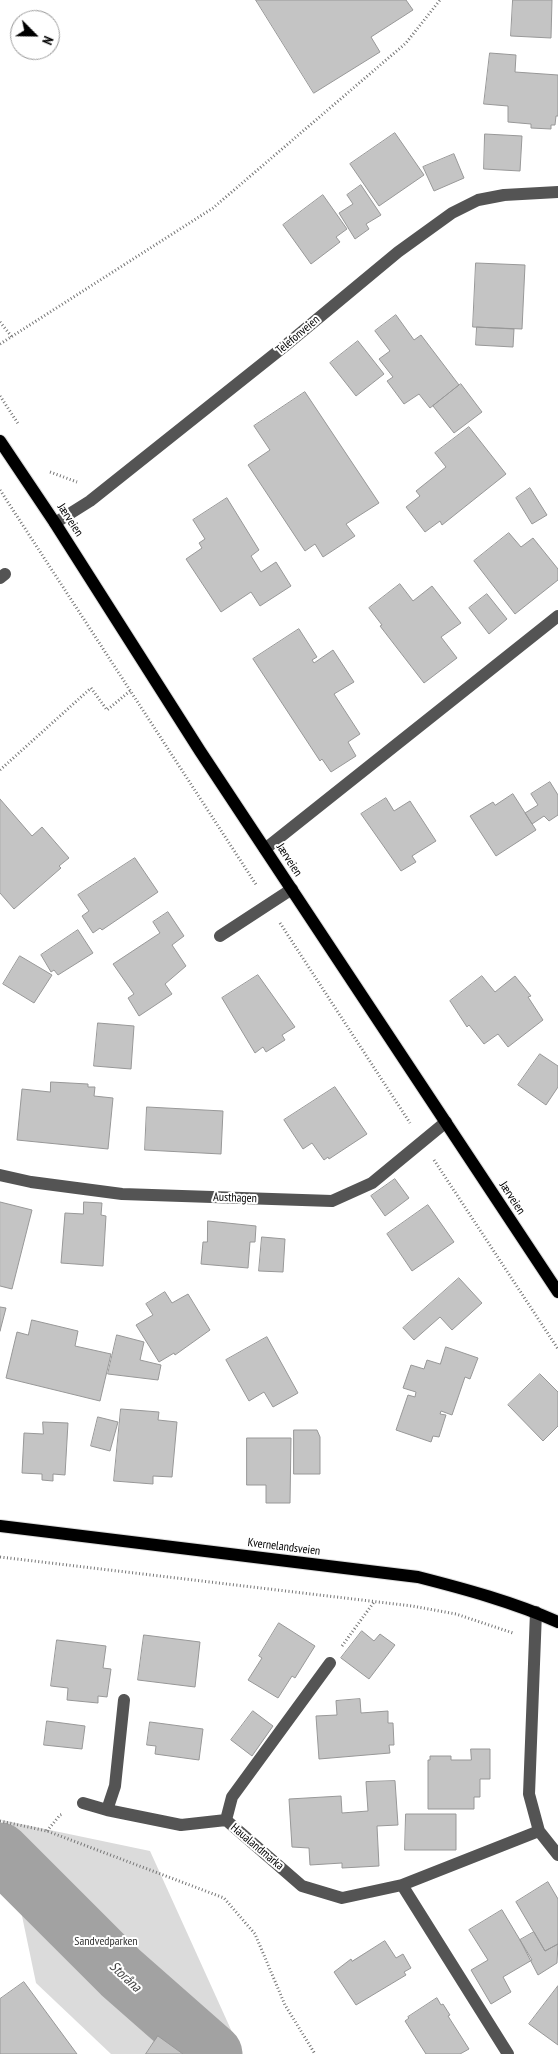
<!DOCTYPE html>
<meta charset="utf-8">
<style>
body{margin:0}
#map{position:relative;width:558px;height:2054px;overflow:hidden;background:#fff;font-family:"PT Sans Narrow",sans-serif}
canvas{display:block}
.north{position:absolute;left:10px;top:10px;width:50px;height:50px;box-sizing:border-box;background:#fff;border:1px solid #999;border-radius:50%;rotate:113deg;font-size:14px;font-weight:700;line-height:20px;text-align:center;color:#000}
.north::after{content:'';display:block;margin:auto;width:18px;height:22px;background:#000;clip-path:polygon(50% 0,100% 100%,50% 72%,0 100%)}
</style>
<div id="map">
<canvas width="558" height="2054"></canvas>
<div class="north">N</div>
</div>
<script>
const ctx = document.querySelector('canvas').getContext('2d');
ctx.lineJoin = 'round';
function paint(path, color) {
  ctx.fillStyle = color;
  ctx.fill(path, 'evenodd');
}
function trace(path, color, width, dash) {
  ctx.strokeStyle = color;
  ctx.lineWidth = width;
  ctx.lineCap = dash ? 'butt' : 'round';
  ctx.setLineDash(dash || []);
  ctx.stroke(path);
}
function write(font, color, halo, rows, align = 'center') {
  ctx.font = font + ' "PT Sans Narrow",sans-serif';
  ctx.lineWidth = 4;
  ctx.setLineDash([]);
  ctx.textBaseline = 'middle';
  ctx.strokeStyle = halo;
  ctx.fillStyle = color;
  for (const [text, x, y, turn = 0] of rows) {
    ctx.save();
    ctx.translate(x, y);
    ctx.rotate((+turn || 0) * Math.PI / 180);
    ctx.textAlign = isNaN(turn) ? turn : align;
    if (halo) ctx.strokeText(text, 0, 0);
    ctx.fillText(text, 0, 0);
    ctx.restore();
  }
}
const green = new Path2D(`
 M2,1820L150,1851L242,2054H111L36,1983Z`);
const river = new Path2D(`
 M0,1852L121,1973L213,2054`);
const building = new Path2D(`
 M256,0H406L413,10L371,37L380,52L314,93Z
 M513,0H552L551,38L511,36Z
 M490,53L516,55L515,72L558,75V116H556L555,125H551V129L531,128V124L508,122V106L484,104Z
 M395,133L424,175L379,206L350,164Z
 M485,134L522,136L520,171L484,169Z
 M454,154L464,178L434,191L423,167Z
 M361,185L381,215L366,224L369,229L355,239L339,213L353,204L347,195Z
 M323,195L347,229L336,237L340,242L311,264L283,225Z
 M476,263L525,265L522,329L473,327Z
 M396,315L414,340L421,335L459,385L430,408L419,394L404,404L387,381L393,377L379,359L390,351L375,331Z
 M477,327L514,329L513,347L476,345Z
 M358,341L384,374L356,396L330,363Z
 M461,384L482,412L454,433L433,406Z
 M305,392L379,503L346,524L355,536L323,557L315,544L305,551L248,465L270,450L254,426Z
 M469,427L506,474L442,525L440,521L425,532L406,507L420,496L416,491L446,467L435,453Z
 M530,488L547,515L532,524L516,498Z
 M227,498L259,550L251,556L261,572L276,562L291,586L260,606L251,592L221,612L186,559L202,548L199,543L205,539L193,520Z
 M509,533L521,547L533,538L558,569V580L515,614L474,561Z
 M400,584L413,601L432,586L461,623L441,637L457,658L424,683L380,626L382,625L369,608Z
 M487,594L507,619L489,634L469,608Z
 M299,629L317,657L312,660L314,663L333,650L354,682L334,694L360,734L348,742L356,756L331,772L322,759L320,761L253,659Z
 M550,782L558,795V815L549,821L544,816L532,824L525,813L538,805L531,794Z
 M513,794L536,830L496,856L470,816L493,802L495,805Z
 M386,798L394,811L410,801L436,841L412,856L416,862L401,871L361,814Z
 M0,799L32,836L42,827L69,858L59,866L61,868L14,909L0,893Z
 M135,858L158,892L102,930L100,928L93,933L82,916L89,911L78,895Z
 M168,912L184,936L172,945L186,966L165,984L172,994L139,1016L128,998L134,994L113,964L160,933L153,922Z
 M78,930L93,953L58,975L54,970L51,972L41,955Z
 M20,956L52,975L34,1003L3,984Z
 M258,975L295,1027L282,1035L285,1040L266,1052L263,1047L255,1053L222,998Z
 M482,976L495,992L515,976L531,996L528,997L543,1020L508,1047L498,1034L484,1044L469,1025L467,1027L450,1001Z
 M98,1023L134,1026L131,1069L94,1066Z
 M540,1054L558,1066V1087L546,1105L518,1085Z
 M51,1082L88,1084V1087H95L94,1096L113,1098L108,1149L17,1140L22,1089L50,1092Z
 M335,1087L367,1134L329,1159L328,1157L324,1160L312,1143L303,1149L284,1120Z
 M147,1107L223,1111L221,1154L145,1150Z
 M395,1179L409,1198L385,1216L371,1196Z
 M0,1202L32,1210L12,1289L0,1286Z
 M84,1202L102,1203L101,1215L106,1216L103,1266L61,1263L65,1213L83,1214Z
 M428,1205L454,1242L412,1271L387,1234Z
 M208,1221L256,1226L255,1242H250L248,1268L201,1264L203,1242H207Z
 M262,1237L285,1239L283,1272L259,1271Z
 M459,1278L482,1303L452,1330L440,1317L414,1340L403,1328Z
 M165,1292L172,1303L188,1294L210,1330L175,1355L174,1353L159,1362L136,1325L153,1315L146,1304Z
 M0,1307L6,1308L0,1331Z
 M32,1320L78,1331L75,1346L111,1354L100,1401L6,1378L17,1332L28,1335Z
 M117,1335L144,1342L140,1360L161,1365L158,1380L108,1374Z
 M267,1337L298,1393L273,1407L264,1392L249,1401L226,1360Z
 M446,1347L478,1358L470,1379L465,1377L452,1415L441,1411L440,1414L446,1415L439,1437L433,1436L431,1442L396,1430L408,1395L415,1397L416,1392L403,1388L411,1365L424,1369L427,1360L440,1364Z
 M540,1374L558,1392V1426L543,1441L508,1405Z
 M121,1409L159,1412L158,1420L177,1422L172,1477L153,1476V1484L114,1481Z
 M98,1417L118,1422L110,1451L91,1446Z
 M43,1422L68,1423L65,1475L53,1474V1481L42,1480V1474L22,1473L24,1433L43,1434Z
 M294,1430H317L320,1437V1474H294Z
 M247,1438H291L290,1503H266V1485H247Z
 M279,1623L315,1646L295,1678L292,1676L278,1698L248,1680L262,1658L259,1656Z
 M362,1631L374,1641L380,1634L395,1645L369,1679L341,1658Z
 M144,1635L200,1642L195,1687L138,1680Z
 M57,1640L106,1646L103,1668L111,1669L107,1697L98,1696V1703L67,1700L68,1688L51,1686Z
 M360,1699L361,1713L388,1711V1723H393L394,1745H389L390,1753L319,1759L316,1716L337,1715L336,1701Z
 M253,1711L273,1726L252,1756L231,1740Z
 M47,1721L85,1726L82,1749L44,1745Z
 M150,1722L203,1729L199,1760L155,1754L156,1746L147,1745Z
 M471,1749H490V1779H480V1797H474V1809H428V1760H430V1756H451V1760H471Z
 M395,1781L398,1825L377,1826L379,1866L342,1868V1863L310,1865L309,1848L292,1847L289,1799L341,1796L342,1813L368,1811L366,1782Z
 M406,1814H456V1850H405Z
 M548,1882L558,1899V1944L545,1951L516,1902Z
 M502,1910L532,1960L503,1977L511,1992L491,2004L471,1970L488,1960L469,1930Z
 M534,1932L545,1951L558,1944L557,1963L538,1975L520,1940Z
 M385,1941L396,1958L403,1954L411,1968L404,1972L406,1975L356,2005L334,1972L351,1959L352,1961Z
 M24,1982L77,2054H0V1999Z
 M558,1986V2045L529,2024Z
 M437,1998L441,2005L443,2004L450,2015L448,2016L469,2049L460,2054H426L405,2021L409,2018L408,2017Z
 M158,2036L183,2054H146Z`);
const path = new Path2D(`
 M0,322L12,337
 M0,344L213,208L406,43L440,0
 M0,396L19,425
 M50,472L77,482
 M0,490L257,886
 M0,770L91,688L107,710L130,691
 M280,923L410,1123
 M434,1160L558,1349
 M0,1557L412,1606L456,1614L513,1633
 M342,1646L374,1602
 M0,1821L47,1831L224,1898L255,1934L285,2005L315,2054
 M47,1831L60,1815L63,1814`);
const minor = new Path2D(`
 M55,523L90,501L286,345L398,252L452,213L478,200L504,195L558,192
 M0,578L5,574
 M265,849L558,616
 M220,936L292,889
 M0,1175L31,1182L122,1194L332,1201L372,1183L446,1122
 M536,1612L529,1794L539,1831L558,1855
 M83,1803L107,1810L181,1825L226,1820L302,1886L342,1898L402,1885L508,2054
 M107,1810L115,1786L124,1700
 M226,1820L232,1797L330,1663
 M402,1885L539,1831`);
const major = new Path2D(`
 M0,441L55,523L200,751L558,1292
 M0,1526L418,1577C465,1589 513,1602 558,1622`);
const streetNames = [
 ["Telefonveien",298,335,-40],
 ["Jærveien",70,520,57],
 ["Jærveien",289,860,57],
 ["Austhagen",235,1198,2],
 ["Jærveien",512,1198,57],
 ["Kvernelandsveien",284,1547,7],
 ["Haualandmarka",257,1847,40]
];
const parkNames = [
 ["Sandvedparken",106,1942]
];
const waterNames = [
 ["Storåna",125,1977,43]
];
paint(green, '#dbdbdb');
trace(river, '#a2a2a2', 59);
paint(building, '#c4c4c4');
trace(building, '#989898', 1);
trace(major, '#dbdbdb', 14);
trace(path, '#767676', 3, [1, 2.5]);
trace(minor, '#545454', 12);
trace(major, '#000', 12);
write('12px', '#000', '#fff', streetNames);
write('12px', '#323232', '#fff', parkNames);
write('italic 14px', '#434343', '#fff', waterNames);
</script>
